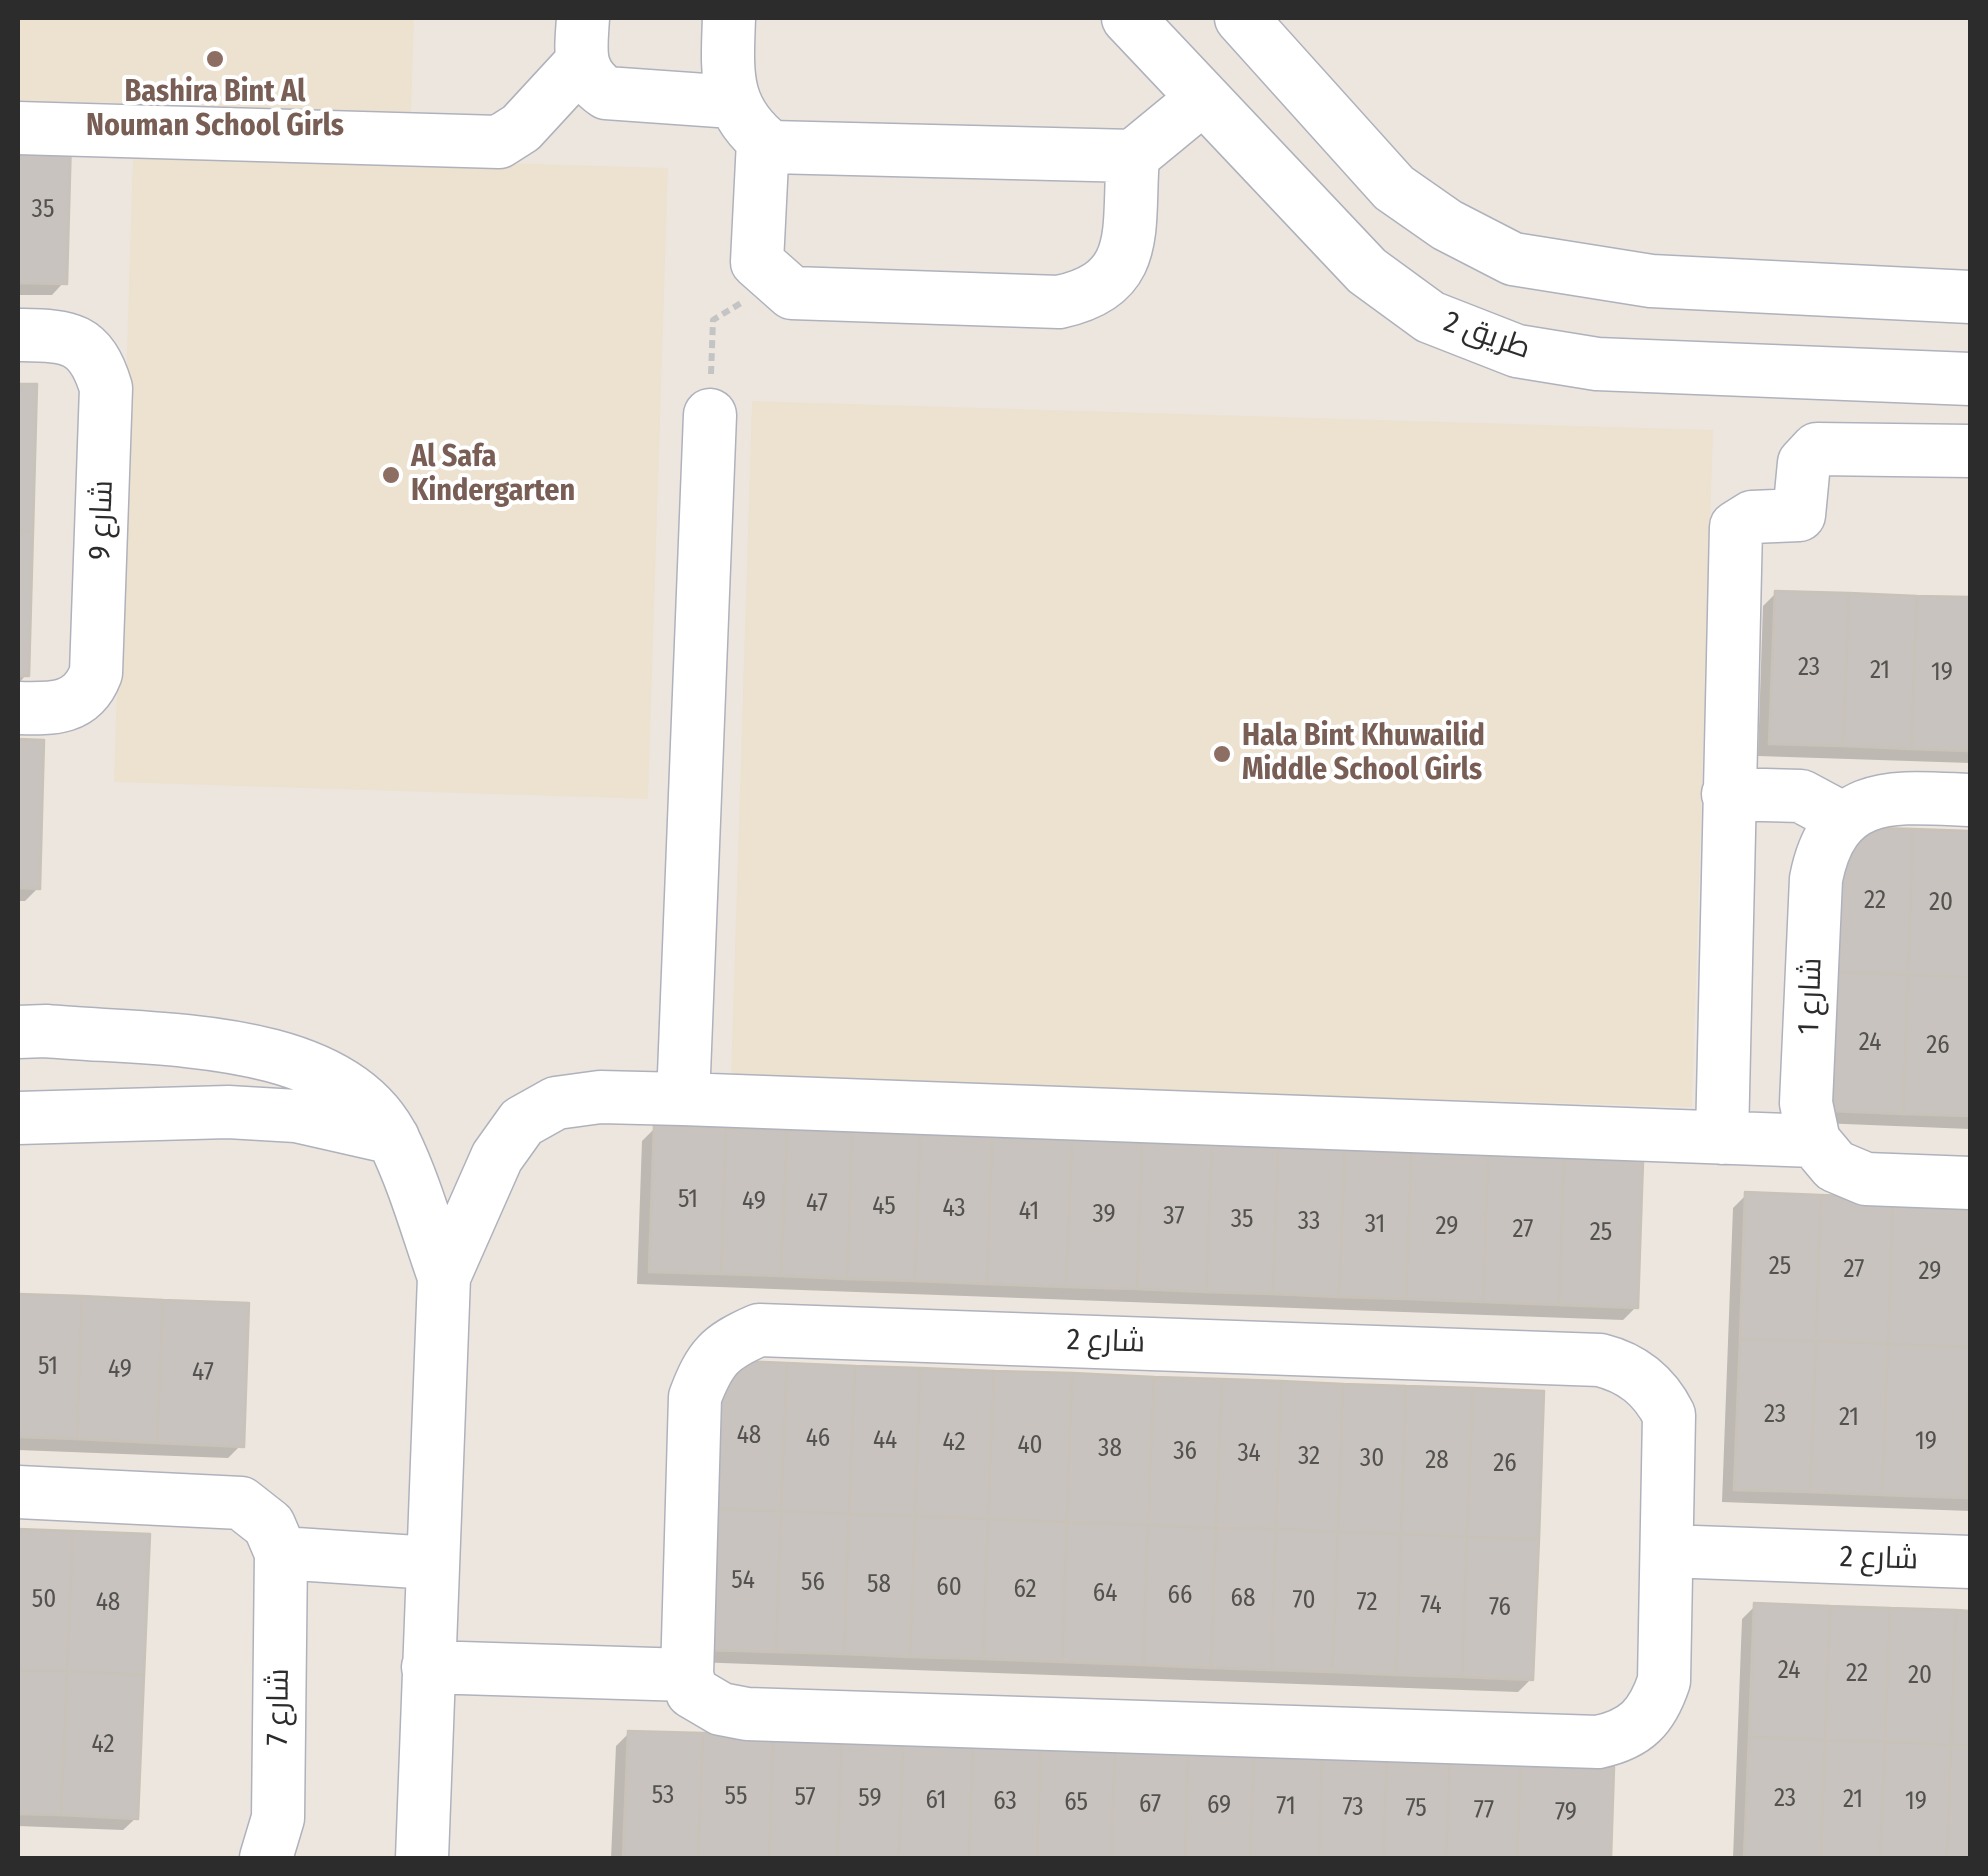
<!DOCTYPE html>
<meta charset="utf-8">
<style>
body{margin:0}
#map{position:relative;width:1988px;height:1876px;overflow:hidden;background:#ede6df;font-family:"Fira Sans Condensed",sans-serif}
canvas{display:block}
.frame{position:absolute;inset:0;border:20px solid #2c2c2c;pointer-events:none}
</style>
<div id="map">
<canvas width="1988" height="1876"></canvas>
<div class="frame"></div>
</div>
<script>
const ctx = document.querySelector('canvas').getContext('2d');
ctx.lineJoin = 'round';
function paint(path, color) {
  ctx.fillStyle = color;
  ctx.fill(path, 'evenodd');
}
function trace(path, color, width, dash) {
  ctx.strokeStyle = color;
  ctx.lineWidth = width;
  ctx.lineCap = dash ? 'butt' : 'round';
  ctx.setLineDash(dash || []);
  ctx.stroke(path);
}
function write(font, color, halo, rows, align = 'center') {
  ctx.font = font + ' "Fira Sans Condensed",Cairo,sans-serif';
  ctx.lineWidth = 8;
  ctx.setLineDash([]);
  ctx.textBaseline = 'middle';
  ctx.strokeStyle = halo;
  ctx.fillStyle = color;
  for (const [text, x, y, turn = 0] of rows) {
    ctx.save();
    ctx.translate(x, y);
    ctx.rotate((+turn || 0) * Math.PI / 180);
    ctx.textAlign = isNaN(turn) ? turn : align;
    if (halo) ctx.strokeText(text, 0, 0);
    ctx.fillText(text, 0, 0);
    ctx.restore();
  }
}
const education = new Path2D(`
 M18,18H414L411,112L18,100Z
 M133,152L668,168L648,799L114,782Z
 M752,401L1713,430L1692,1107L731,1078Z`);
const shadow = new Path2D(`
 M18,139L64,282L52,295H18Z
 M18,386L35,387L26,675L18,684Z
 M1776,593L1970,600V763L1758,756L1763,606Z
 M18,742H41L38,888L25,901H18Z
 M1844,829L1970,834V1129L1820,1123Z
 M655,1128L1636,1307L1623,1320L637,1284L642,1141Z
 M1746,1195L1970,1203V1511L1722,1502L1733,1208Z
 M18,1296L247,1306L241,1445L228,1458L18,1450Z
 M704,1376L1531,1679L1518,1692L694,1662Z
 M18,1531L148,1536L136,1818L123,1830L18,1826Z
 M1755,1606L1970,1614V1858H1733L1742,1619Z
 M629,1733L1611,1769L1608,1858H611L616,1746Z`);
const building = new Path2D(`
 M18,136L71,138L67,284L18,283Z
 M18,384H37L33,531H18Z
 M18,531H33L29,676H18Z
 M1775,591L1849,593L1843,746L1769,744Z
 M1849,593L1917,596L1911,749L1843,746Z
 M1917,596L1970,597V751L1911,749Z
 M18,739L44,740L40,889L18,888Z
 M1843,827L1913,829L1908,975L1837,972Z
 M1913,829L1970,831V977L1908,975Z
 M1837,972L1908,975L1903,1114L1832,1111Z
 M1908,975L1970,977V1116L1903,1114Z
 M654,1125L726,1128L721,1274L649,1272Z
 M726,1128L787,1130L781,1276L721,1274Z
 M787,1130L852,1132L847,1279L781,1276Z
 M852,1132L920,1135L915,1281L847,1279Z
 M920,1135L992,1137L987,1284L915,1281Z
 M992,1137L1072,1140L1066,1287L987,1284Z
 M1072,1140L1142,1143L1137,1289L1066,1287Z
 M1142,1143L1212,1145L1206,1292L1137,1289Z
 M1212,1145L1278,1148L1273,1294L1206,1292Z
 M1278,1148L1345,1150L1339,1297L1273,1294Z
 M1345,1150L1411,1153L1406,1299L1339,1297Z
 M1411,1153L1488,1155L1483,1302L1406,1299Z
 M1488,1155L1564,1158L1559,1305L1483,1302Z
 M1564,1158L1643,1161L1638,1308L1559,1305Z
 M1745,1192L1821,1195L1816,1341L1740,1339Z
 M1821,1195L1893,1198L1888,1344L1816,1341Z
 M1893,1198L1970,1201V1347L1888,1344Z
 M18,1294L82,1296L77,1439L18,1437Z
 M82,1296L163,1300L157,1443L77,1439Z
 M163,1300L249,1303L244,1447L157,1443Z
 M1740,1339L1816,1341L1810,1492L1734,1490Z
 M1816,1341L1888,1344L1882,1495L1810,1492Z
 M1888,1344L1970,1347L1966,1498L1882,1495Z
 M716,1360L787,1363L781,1511L710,1509Z
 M787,1363L855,1366L849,1514L781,1511Z
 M855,1366L920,1368L915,1516L849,1514Z
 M920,1368L994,1371L988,1519L915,1516Z
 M994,1371L1072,1373L1067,1522L988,1519Z
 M1072,1373L1154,1377L1148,1525L1067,1522Z
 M1154,1377L1222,1379L1216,1528L1148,1525Z
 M1222,1379L1281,1381L1276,1529L1216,1528Z
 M1281,1381L1343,1384L1338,1532L1276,1529Z
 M1343,1384L1406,1386L1401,1534L1338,1532Z
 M1406,1386L1473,1388L1467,1537L1401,1534Z
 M1473,1388L1544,1391L1539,1539L1467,1537Z
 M1970,1388V1498H1966Z
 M710,1509L781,1511L776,1652L705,1650Z
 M781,1511L849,1514L844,1654L776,1652Z
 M849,1514L915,1516L910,1657L844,1654Z
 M915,1516L988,1519L983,1659L910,1657Z
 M988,1519L1067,1522L1062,1662L983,1659Z
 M1067,1522L1148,1525L1143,1665L1062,1662Z
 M1148,1525L1216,1528L1211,1668L1143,1665Z
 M1216,1528L1276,1529L1271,1670L1211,1668Z
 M18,1529L73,1531L67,1671L18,1670Z
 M1276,1529L1338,1532L1332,1672L1271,1670Z
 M73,1531L150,1534L144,1675L67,1671Z
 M1338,1532L1401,1534L1396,1675L1332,1672Z
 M1401,1534L1467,1537L1462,1677L1396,1675Z
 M1467,1537L1539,1539L1533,1680L1462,1677Z
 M1754,1603L1830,1606L1825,1740L1749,1737Z
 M1830,1606L1890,1608L1885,1742L1825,1740Z
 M1890,1608L1956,1610L1951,1745L1885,1742Z
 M1956,1610L1970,1611V1745H1951Z
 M18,1670L67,1671L61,1815L18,1814Z
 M67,1671L144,1675L138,1819L61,1815Z
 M628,1731L703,1733L698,1858H623Z
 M703,1733L773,1736L769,1858H698Z
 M773,1736L842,1738L837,1858H769Z
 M1749,1737L1825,1740L1821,1858H1744Z
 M842,1738L903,1740L899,1858H837Z
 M903,1740L973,1743L969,1858H899Z
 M1825,1740L1885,1742L1880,1858H1821Z
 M1885,1742L1951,1745L1947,1858H1880Z
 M973,1743L1041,1745L1037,1858H969Z
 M1041,1745L1115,1748L1111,1858H1037Z
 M1951,1745H1970V1858H1947Z
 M1115,1748L1188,1751L1185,1858H1111Z
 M1188,1751L1254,1753L1250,1858H1185Z
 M1254,1753L1322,1756L1319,1858H1250Z
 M1322,1756L1387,1758L1383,1858H1319Z
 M1387,1758L1450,1760L1446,1858H1383Z
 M1450,1760L1521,1763L1517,1858H1446Z
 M1521,1763L1614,1767L1611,1858H1517Z`);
const path = new Path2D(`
 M711,374L713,320L741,303`);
const minor = new Path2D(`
 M583,18C581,51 576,72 606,93L733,102
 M729,18C727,74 723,110 771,147L1133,156L1201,100
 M1128,18L1367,271L1430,317L1517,351L1597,364L1970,379
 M1241,18L1394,188L1447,225L1513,259L1651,281L1970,297
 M18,128L499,142L521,128L580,64
 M763,141L757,262L792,293L1059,302C1144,284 1127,228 1133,156
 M18,335C68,336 90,335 106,388L96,673C82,710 53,709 18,708
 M1728,794L1801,796L1842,818
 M1970,800C1894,797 1834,787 1816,879L1806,1103L1814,1141L1835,1166L1866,1179L1970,1183
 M18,1032L46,1031C152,1041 341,1031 394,1141C415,1184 428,1232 444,1277
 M683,1099L710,415
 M18,1118L228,1112L296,1116L393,1138
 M1722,1138L1736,527L1752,517L1799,515L1804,463L1817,449L1970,451
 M759,1330L1600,1360C1632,1368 1654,1385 1669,1415L1664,1681C1652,1717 1636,1734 1598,1742L747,1714L721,1709L692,1692L687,1675L695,1397C710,1358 719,1347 759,1330Z
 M18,1492L241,1503L269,1525L281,1553L278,1818L266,1858
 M1667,1551L1970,1562
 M281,1553L431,1563
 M428,1667L687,1675
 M422,1858L444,1277L497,1157L522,1122L556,1103L600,1097L683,1099L1814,1141`);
const markers = [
 [215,59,10,"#8d6e63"],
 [391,475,10,"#8d6e63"],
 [1222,754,10,"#8d6e63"]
];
const numberNames = [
 ["35",43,210],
 ["23",1809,668],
 ["21",1880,671],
 ["19",1942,673],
 ["22",1875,901],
 ["20",1941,903],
 ["24",1870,1043],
 ["26",1938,1046],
 ["51",688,1200],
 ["49",754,1202],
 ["47",817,1204],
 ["45",884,1207],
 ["43",954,1209],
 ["41",1029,1212],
 ["39",1104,1215],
 ["37",1174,1217],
 ["35",1242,1220],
 ["33",1309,1222],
 ["31",1375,1225],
 ["29",1447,1227],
 ["27",1523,1230],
 ["25",1601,1233],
 ["25",1780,1267],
 ["27",1854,1270],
 ["29",1930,1272],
 ["51",48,1367],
 ["49",120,1370],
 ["47",203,1373],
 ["23",1775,1415],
 ["21",1849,1418],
 ["48",749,1436],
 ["46",818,1439],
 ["44",885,1441],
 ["19",1926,1442],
 ["42",954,1443],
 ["40",1030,1446],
 ["38",1110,1449],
 ["36",1185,1452],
 ["34",1249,1454],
 ["32",1309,1457],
 ["30",1372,1459],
 ["28",1437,1461],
 ["26",1505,1464],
 ["54",743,1581],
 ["56",813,1583],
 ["58",879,1585],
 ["60",949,1588],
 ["62",1025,1590],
 ["64",1105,1594],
 ["66",1180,1596],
 ["68",1243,1599],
 ["50",44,1600],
 ["70",1304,1601],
 ["48",108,1603],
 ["72",1367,1603],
 ["74",1431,1606],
 ["76",1500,1608],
 ["24",1789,1671],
 ["22",1857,1674],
 ["20",1920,1676],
 ["42",103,1745],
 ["53",663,1796],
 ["55",736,1797],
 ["57",805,1798],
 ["59",870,1799],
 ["23",1785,1799],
 ["21",1853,1800],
 ["61",936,1801],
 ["63",1005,1802],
 ["19",1916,1802],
 ["65",1076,1803],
 ["67",1150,1805],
 ["69",1219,1806],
 ["71",1286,1807],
 ["73",1353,1808],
 ["75",1416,1809],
 ["77",1484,1811],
 ["79",1566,1813]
];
const educationNames = [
 ["Bashira Bint Al",215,93,"center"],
 ["Nouman School Girls",215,127,"center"],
 ["Al Safa",411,458],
 ["Kindergarten",411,492],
 ["Hala Bint Khuwailid",1242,737],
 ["Middle School Girls",1242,771]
];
const streetNames = [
 ["طريق 2",1487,336,19],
 ["شارع 9",102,520,-88],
 ["شارع 1",1811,996,-88],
 ["شارع 2",1106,1342,2],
 ["شارع 2",1879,1559,2],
 ["شارع 7",279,1707,-89]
];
paint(education, '#ede2cf');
paint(shadow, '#0003');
paint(building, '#c8c3be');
trace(building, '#c8c2b8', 2.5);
trace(minor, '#afb2bc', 55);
trace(path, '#c4c4c4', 6, [8, 5]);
trace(minor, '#fff', 52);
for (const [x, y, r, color] of markers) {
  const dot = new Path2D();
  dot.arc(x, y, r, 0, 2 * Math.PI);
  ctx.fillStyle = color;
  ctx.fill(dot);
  trace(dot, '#fff', 4);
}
write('25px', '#535250', null, numberNames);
write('bold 30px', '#785e54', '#fff', educationNames, 'left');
write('30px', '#2c2c2c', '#fff', streetNames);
</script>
